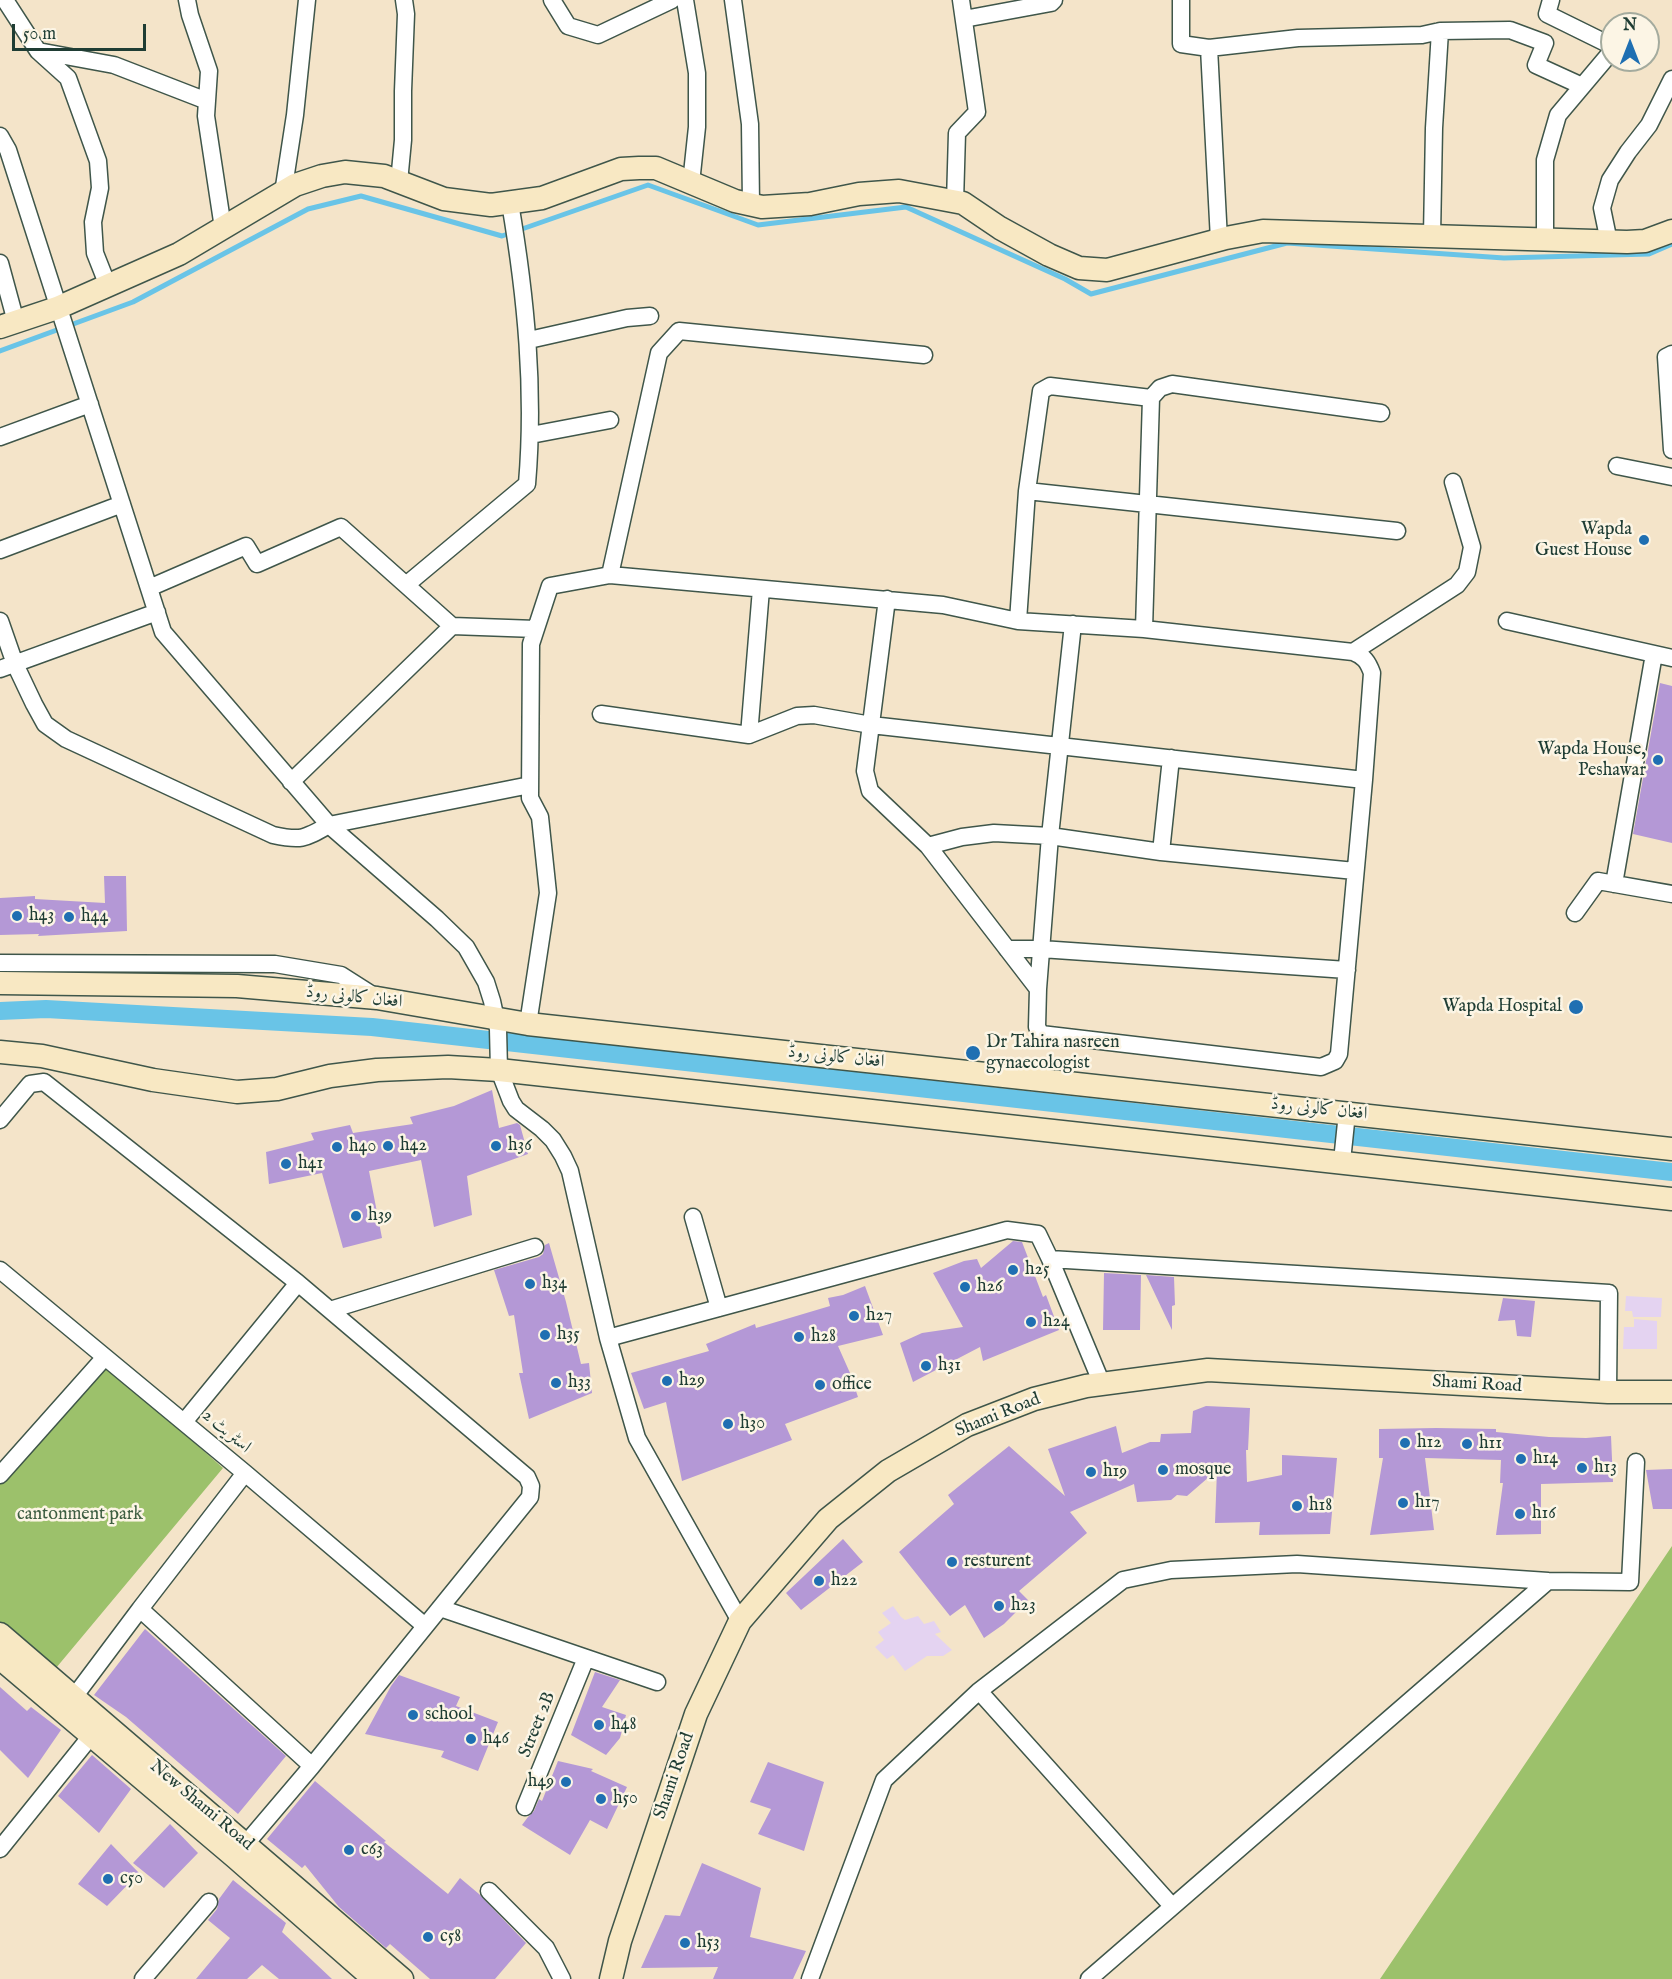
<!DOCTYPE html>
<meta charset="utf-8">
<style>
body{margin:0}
#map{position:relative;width:1672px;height:1979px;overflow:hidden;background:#f4e4c9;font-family:"IM FELL English",serif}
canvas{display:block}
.north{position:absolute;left:1600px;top:12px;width:60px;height:60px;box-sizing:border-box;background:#fcf5e5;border:2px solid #a4ab9e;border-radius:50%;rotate:0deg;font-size:16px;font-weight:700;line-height:24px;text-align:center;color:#1f3d34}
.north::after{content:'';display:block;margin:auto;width:21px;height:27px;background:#1f6fb2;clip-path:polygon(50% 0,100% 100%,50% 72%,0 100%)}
.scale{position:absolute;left:12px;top:24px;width:134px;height:27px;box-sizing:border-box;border:3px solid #1f3d34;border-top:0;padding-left:8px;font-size:18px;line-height:21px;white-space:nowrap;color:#1f3d34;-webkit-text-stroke:4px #fcf5e5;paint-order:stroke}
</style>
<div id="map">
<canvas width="1672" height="1979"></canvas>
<div class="north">N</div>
<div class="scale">50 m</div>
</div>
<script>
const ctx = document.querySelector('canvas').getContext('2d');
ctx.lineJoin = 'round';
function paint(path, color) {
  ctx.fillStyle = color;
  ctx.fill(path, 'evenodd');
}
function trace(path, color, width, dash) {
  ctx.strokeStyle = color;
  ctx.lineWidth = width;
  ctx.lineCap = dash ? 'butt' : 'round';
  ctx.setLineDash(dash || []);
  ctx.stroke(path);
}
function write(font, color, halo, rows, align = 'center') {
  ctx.font = font + ' "IM FELL English",Amiri,serif';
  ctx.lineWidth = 5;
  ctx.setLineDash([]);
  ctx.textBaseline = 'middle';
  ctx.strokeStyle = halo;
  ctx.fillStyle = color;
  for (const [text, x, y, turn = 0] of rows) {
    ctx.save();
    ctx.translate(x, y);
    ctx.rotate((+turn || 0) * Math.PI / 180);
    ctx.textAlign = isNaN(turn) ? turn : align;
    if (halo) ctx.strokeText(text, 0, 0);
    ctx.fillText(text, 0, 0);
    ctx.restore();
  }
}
const built = new Path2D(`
 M1626,1296L1662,1298L1661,1317H1633L1632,1311H1625Z
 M1634,1319L1657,1321V1349H1623L1624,1327H1634Z
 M893,1606L901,1617L905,1620L918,1616L924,1624L934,1621L941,1632L935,1634L952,1650L943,1656H927L905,1671L893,1655L887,1659L875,1647L884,1640L878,1632L891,1623L882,1613Z`);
const green = new Path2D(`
 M107,1365L223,1468L56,1668L0,1623V1484Z
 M1672,1546V1979H1380Z`);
const stream = new Path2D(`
 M0,351L133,302L308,209L361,196L502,236L648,185L758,225L906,207L1065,279L1091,294L1287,243L1504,258L1649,254L1672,244`);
const canal = new Path2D(`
 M0,1011L46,1009L372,1027L1672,1172`);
const building = new Path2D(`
 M1660,683L1672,686V843L1633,834Z
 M104,876H126L127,931L38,936L39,934L0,935V898L35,896V899L105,903Z
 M492,1090L499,1128L517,1123L520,1125L528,1154L467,1176L472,1215L434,1227L421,1160L369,1171L382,1238L343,1248L322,1173L269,1184L266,1152L314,1140L311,1133L350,1125L353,1133L413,1124L410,1117L454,1106Z
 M1013,1241L1022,1242L1043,1297L1046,1295L1059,1330L983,1361L980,1347L913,1382L900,1343L922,1333L963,1327L933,1273L964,1261L977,1259L981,1268Z
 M549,1243L566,1302L581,1364L589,1363L592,1393L529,1419L519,1373H523L514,1315L509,1316L494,1270L539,1257L543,1254L545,1245Z
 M1104,1273L1141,1275L1140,1330H1103Z
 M1146,1275L1174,1277L1175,1305L1172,1306V1330Z
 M865,1286L883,1335L838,1346L850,1373L858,1397L785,1424L792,1440L682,1481L666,1402L644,1409L631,1373L709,1351L706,1344L755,1324L756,1328L830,1306L828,1298L843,1295Z
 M1503,1298L1535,1301L1531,1337L1517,1336L1515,1320L1498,1321Z
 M1206,1406L1250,1408L1248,1450H1246L1247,1482L1282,1475V1455L1337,1458L1330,1534L1259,1535L1260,1522L1215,1523L1217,1470L1187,1496L1177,1495L1171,1500L1137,1502L1134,1484L1070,1512L1087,1533L1019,1591L1028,1600L1004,1624L984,1638L965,1605L950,1616L899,1552L954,1504L948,1495L1009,1446L1065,1496L1048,1449L1116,1426L1122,1453L1150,1442H1160L1161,1434L1191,1433L1193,1411Z
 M1436,1428L1496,1429V1432L1549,1437L1586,1438L1611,1436L1613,1482L1541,1484V1534L1496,1535L1503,1483H1500L1501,1460L1425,1458L1434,1530L1370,1535L1383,1458H1379V1429Z
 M1672,1469V1509H1653L1646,1470Z
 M843,1539L863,1562L801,1610L786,1593Z
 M145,1629L286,1756L238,1814L126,1717L94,1695Z
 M595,1672L620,1680L602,1707L626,1715L620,1738L606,1755L571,1735Z
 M399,1675L460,1697L456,1706L498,1722L478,1771L441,1757L444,1751L365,1734L391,1686Z
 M0,1687L27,1711L31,1707L61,1730L28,1778L0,1750Z
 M92,1755L131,1789L99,1833L58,1796Z
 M558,1761L593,1769L591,1771L627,1787L607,1829L590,1820L570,1855L522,1825L528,1817L534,1811L539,1799L542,1801Z
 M768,1762L824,1782L804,1851L758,1834L771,1809L750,1802Z
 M315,1781L386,1841L384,1842L448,1894L460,1878L479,1894L526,1943L495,1979H430L390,1944L386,1948L339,1907L305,1865L302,1868L267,1839Z
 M170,1824L198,1853L164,1888L133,1863Z
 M111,1844L139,1873L107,1906L78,1884Z
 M702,1863L761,1888L750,1937L806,1951L793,1979H713L718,1967L641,1968L665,1915L680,1916Z
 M233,1880L286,1923L282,1932L332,1979H279L262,1965L247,1979H196L230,1938L208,1920L217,1909L219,1899Z`);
const street = new Path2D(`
 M5,0L38,51L68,78L98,161L100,188L93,222L95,253L108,286
 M187,0L190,15L209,71L206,116L223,228
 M552,0L568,26L598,35L672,0
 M685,0L697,73V127L691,183
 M733,0L750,124L751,204
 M1181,0V44L1209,48L1219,240
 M1551,0L1547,14L1612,46
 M964,19L1051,3L1054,0
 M1209,48L1298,38L1422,35L1440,31L1510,30L1545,43L1536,65L1582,86
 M38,51L114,65L207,101
 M0,136L8,150L163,632L329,825L437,919L466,947L486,982L492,1001L498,1029L499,1070L511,1101L516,1109L542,1129L553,1140L563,1156L570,1171L608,1338L637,1438L740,1621
 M399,182L403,140V91L406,14L404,0
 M283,193L295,115L307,0
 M955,202L957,133L977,112L961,0
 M1432,236L1434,128L1440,31
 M1545,240V160L1558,115L1612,51
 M1609,242L1602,208L1610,180L1628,152L1649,125L1672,79
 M0,263L16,322
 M529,340L627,318L650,316
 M1672,354L1666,357L1672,450
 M531,435L610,420
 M0,437L90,404
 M1617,466L1672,477
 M1027,491L1397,531
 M0,550L122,504
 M610,575L659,353L679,331L924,355
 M406,585L527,484C535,390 526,297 510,203
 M149,588L246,546L257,564L341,527L452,626
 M0,621L15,664L34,704L45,724L66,739L273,835C301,841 304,839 329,825L530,785
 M1018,621L1027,491L1041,391L1050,386L1151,398
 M1507,621L1672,658
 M1144,629L1151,398L1160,388L1172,384L1381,413
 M1353,652L1457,585L1467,572L1472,547L1453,482
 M0,669L157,612
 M601,714L749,735L797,716L814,715L871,725L1364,780
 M749,735L761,589
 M291,782L452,626L536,629
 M928,846L962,837L994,833L1050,836L1161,852L1355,871
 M1161,852L1171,758
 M1614,884L1654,654
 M1575,913L1598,881L1672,894
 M1007,949H1041L1347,970
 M0,963L275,964L341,975L374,996
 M1038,989L1050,836L1073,624
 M528,1024L548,893L540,817L530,798L531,644L550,586L610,575L943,605L1018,621L1144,629L1353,652C1364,656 1368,662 1372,673L1364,780L1339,1054L1335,1061L1321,1067L1041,1034L1037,1027L1038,989L928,846L870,791L865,771L887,599
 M0,1120L30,1084L44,1082L298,1283L527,1477L531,1486L530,1497L312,1766L238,1853
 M1342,1161L1347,1113
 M693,1217L719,1308
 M1050,1259L1102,1384
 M0,1270L245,1473L425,1626
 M330,1310L535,1247
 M608,1338L1007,1230L1038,1234L1050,1259L1609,1293L1608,1392
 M184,1422L298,1283
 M245,1473L140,1609L312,1766
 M0,1475L105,1357
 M440,1608L657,1682
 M979,1691L1172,1906
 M66,1706L74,1697L140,1609
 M525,1807L586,1658
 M0,1849L91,1736
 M489,1891L546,1948L562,1979
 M143,1979L209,1902
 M810,1979L884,1780L979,1691L1123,1580L1171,1570L1297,1564L1548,1581L1630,1582L1636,1462
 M1089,1979L1548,1581`);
const secondary = new Path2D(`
 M0,327L57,308L179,254L295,185L322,176L345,172L384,176L444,199L491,205L542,198L621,169L639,168H656L735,201L762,207L810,204L859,194L899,191L963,203L1000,228L1049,255L1079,268L1107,270L1226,238L1263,231L1627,242L1645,241L1672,231
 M0,983L237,986L377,998L528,1024L1672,1149
 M0,1052L42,1056L153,1080L237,1092L277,1089L330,1076L377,1070L448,1067L499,1070L1672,1199
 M0,1634L402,1979
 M0,1658L235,1857L374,1979
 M611,1979L620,1941L696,1714L740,1621L828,1519L888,1471L967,1425L1034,1399L1086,1386L1208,1370L1608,1392H1672`);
const markers = [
 [1644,540,6,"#1f6fb2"],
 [1658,760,6,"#1f6fb2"],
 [17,916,6,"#1f6fb2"],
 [69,917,6,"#1f6fb2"],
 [1576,1007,8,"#1f6fb2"],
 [973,1053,8,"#1f6fb2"],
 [388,1146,6,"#1f6fb2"],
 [496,1146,6,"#1f6fb2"],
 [337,1147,6,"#1f6fb2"],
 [286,1164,6,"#1f6fb2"],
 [356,1216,6,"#1f6fb2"],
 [1013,1270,6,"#1f6fb2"],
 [530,1284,6,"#1f6fb2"],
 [965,1287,6,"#1f6fb2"],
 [854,1316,6,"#1f6fb2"],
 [1031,1322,6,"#1f6fb2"],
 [545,1335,6,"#1f6fb2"],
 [799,1337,6,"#1f6fb2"],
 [926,1366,6,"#1f6fb2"],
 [667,1381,6,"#1f6fb2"],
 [556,1383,6,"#1f6fb2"],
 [820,1385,6,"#1f6fb2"],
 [728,1424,6,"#1f6fb2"],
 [1405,1443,6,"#1f6fb2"],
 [1467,1444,6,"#1f6fb2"],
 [1521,1459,6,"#1f6fb2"],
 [1582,1468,6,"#1f6fb2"],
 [1163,1470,6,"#1f6fb2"],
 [1091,1472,6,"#1f6fb2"],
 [1403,1503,6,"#1f6fb2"],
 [1297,1506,6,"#1f6fb2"],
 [1520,1514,6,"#1f6fb2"],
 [952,1562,6,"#1f6fb2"],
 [819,1581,6,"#1f6fb2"],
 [999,1606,6,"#1f6fb2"],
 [413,1715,6,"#1f6fb2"],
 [599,1725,6,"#1f6fb2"],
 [471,1739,6,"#1f6fb2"],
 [566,1782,6,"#1f6fb2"],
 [601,1799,6,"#1f6fb2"],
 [349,1850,6,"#1f6fb2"],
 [108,1879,6,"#1f6fb2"],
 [428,1937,6,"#1f6fb2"],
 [685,1943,6,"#1f6fb2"]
];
const poiNames = [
 ["Wapda",1632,530,"right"],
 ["Guest House",1632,551,"right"],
 ["Wapda House,",1646,750,"right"],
 ["Peshawar",1646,771,"right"],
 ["h43",29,916],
 ["h44",81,917],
 ["Wapda Hospital",1562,1007,"right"],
 ["Dr Tahira nasreen",986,1043],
 ["gynaecologist",986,1064],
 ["h42",400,1146],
 ["h36",508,1146],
 ["h40",349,1147],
 ["h41",298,1164],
 ["h39",368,1216],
 ["h25",1025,1270],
 ["h34",542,1284],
 ["h26",977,1287],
 ["h27",866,1316],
 ["h24",1043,1322],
 ["h35",557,1335],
 ["h28",811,1337],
 ["h31",938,1366],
 ["h29",679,1381],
 ["h33",568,1383],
 ["office",832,1385],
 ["h30",740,1424],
 ["h12",1417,1443],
 ["h11",1479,1444],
 ["h14",1533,1459],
 ["h13",1594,1468],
 ["mosque",1175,1470],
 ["h19",1103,1472],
 ["h17",1415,1503],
 ["h18",1309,1506],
 ["h16",1532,1514],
 ["resturent",964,1562],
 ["h22",831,1581],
 ["h23",1011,1606],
 ["school",425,1715],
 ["h48",611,1725],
 ["h46",483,1739],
 ["h49",554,1782,"right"],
 ["h50",613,1799],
 ["c63",361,1850],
 ["c50",120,1879],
 ["c58",440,1937],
 ["h53",697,1943]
];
const streetNames = [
 ["افغان کالونی روڈ",354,998,6],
 ["افغان کالونی روڈ",836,1058,6],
 ["افغان کالونی روڈ",1319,1110,6],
 ["Shami Road",1477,1385,3],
 ["Shami Road",998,1416,-22],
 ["اسٹریٹ 2",226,1432,40],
 ["Street 2B",538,1725,-68],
 ["Shami Road",675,1776,-71],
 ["New Shami Road",201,1806,40]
];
const parkNames = [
 ["cantonment park",80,1515]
];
paint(built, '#e4d3f1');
paint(green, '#9cc16b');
trace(stream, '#69c4e7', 5);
trace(canal, '#69c4e7', 18);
paint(building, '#b498d6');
trace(street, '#3f564a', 19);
trace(secondary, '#3f564a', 25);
trace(street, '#fff', 16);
trace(secondary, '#f8e8c3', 22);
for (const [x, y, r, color] of markers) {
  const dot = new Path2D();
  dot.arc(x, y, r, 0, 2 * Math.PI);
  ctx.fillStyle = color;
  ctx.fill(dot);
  trace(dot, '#fcf5e5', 2);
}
write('18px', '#1f3d34', '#fcf5e5', poiNames, 'left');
write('18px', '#1f3d34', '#fcf5e5', streetNames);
write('18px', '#3e5e42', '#fcf5e5', parkNames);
</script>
